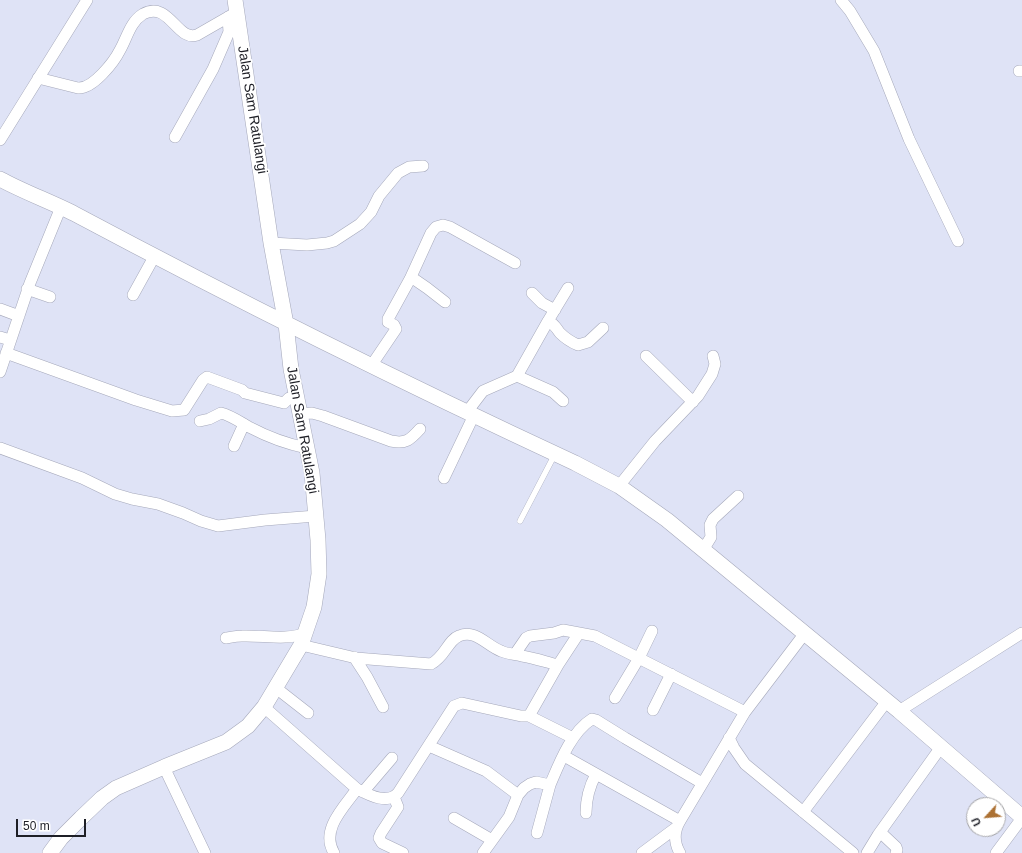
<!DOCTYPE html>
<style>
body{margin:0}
#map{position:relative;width:1022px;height:853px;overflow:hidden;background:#dfe3f6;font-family:Helvetica,sans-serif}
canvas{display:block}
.north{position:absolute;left:966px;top:797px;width:40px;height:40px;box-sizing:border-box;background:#fff;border:1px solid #a5a5a8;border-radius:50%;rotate:244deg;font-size:11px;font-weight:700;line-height:16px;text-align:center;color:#1e1f26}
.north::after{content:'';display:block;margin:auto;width:14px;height:18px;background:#ac7133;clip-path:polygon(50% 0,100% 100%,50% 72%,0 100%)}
.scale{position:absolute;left:16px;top:819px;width:70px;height:18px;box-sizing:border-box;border:2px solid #1e1f26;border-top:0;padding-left:5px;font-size:12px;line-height:14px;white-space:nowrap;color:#1e1f26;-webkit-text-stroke:3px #fff;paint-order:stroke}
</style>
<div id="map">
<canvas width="1022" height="853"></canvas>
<div class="north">U</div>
<div class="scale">50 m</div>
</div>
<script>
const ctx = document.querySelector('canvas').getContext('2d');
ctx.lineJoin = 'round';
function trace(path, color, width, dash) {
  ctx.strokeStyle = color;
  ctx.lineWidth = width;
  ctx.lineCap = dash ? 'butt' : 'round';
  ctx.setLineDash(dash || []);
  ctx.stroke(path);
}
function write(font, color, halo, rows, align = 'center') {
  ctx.font = font + ' Helvetica,sans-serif';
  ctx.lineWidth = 3.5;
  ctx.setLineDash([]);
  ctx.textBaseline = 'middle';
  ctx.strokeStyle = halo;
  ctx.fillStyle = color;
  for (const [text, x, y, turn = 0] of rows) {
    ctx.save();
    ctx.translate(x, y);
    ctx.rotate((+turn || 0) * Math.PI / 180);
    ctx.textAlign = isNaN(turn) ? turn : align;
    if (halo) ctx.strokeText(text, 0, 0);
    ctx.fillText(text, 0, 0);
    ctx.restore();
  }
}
const lane = new Path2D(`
 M520,521L555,454`);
const street = new Path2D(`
 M841,0L850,11L874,51L909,139L958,241
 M1019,71H1022
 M38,78L78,88C93,89 114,62 120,50C127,38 130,22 143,14C169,0 177,42 197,35L237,12
 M175,137L213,69L229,32L228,17
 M0,140L87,0
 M271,243L307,245L327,243L334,241L360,224L371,212L379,196L398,173L409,167L423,166
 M411,277L427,288L445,302
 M27,289L50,297
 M532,293L542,303L555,310
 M133,295L154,257
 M0,309L19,316
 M548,321L568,288
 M0,337L10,340
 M6,353L136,400L172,411L184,410L203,380L207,377L242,390L245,393L280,402L284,403L289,398L297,399
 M646,356L693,402
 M371,366L396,329L394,325L388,322V319L410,279L431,233L436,227L443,225L450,227L515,263
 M0,372L30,283L61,207
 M517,376L553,392L563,401
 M467,412L483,391L517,376L548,321C555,324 556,328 560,333C565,338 571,342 578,345L588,342L603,328
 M300,414L312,413L323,416L391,441C406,444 410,440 420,429
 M200,421L209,419L221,413C232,416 240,422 249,427C268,437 286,444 307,448
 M234,446L244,424
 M0,448L82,478L115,494L132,499L158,504L183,513L201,521L218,526L265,520L316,516
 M444,478L474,415
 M619,486L655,441L698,396L712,374L715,364L713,356
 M703,550L711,537L710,525L713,519L738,496
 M226,638C232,637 237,636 242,636C264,635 285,641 306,633
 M301,645L356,658L431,664C445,657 448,640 459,636C476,629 487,646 501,651C507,654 515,654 522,656C534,658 546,662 558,665
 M515,654L526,638L530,636L554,633L563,630L579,633
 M354,657L367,677L383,707
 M276,688L308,713
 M615,698L639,658L652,631
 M264,707L357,789C369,795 387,805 398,793L454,706L462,703L521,716H529L558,665L579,633L595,636L745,712
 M653,710L671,674
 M899,711L1022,633
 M529,716L573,738
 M729,738L734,748L745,764L853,853
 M429,746L486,771L518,795
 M564,756L680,821
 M164,767L205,853
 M363,792L392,758
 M394,797L398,807L381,833L379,838L382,843L403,853
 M803,812L887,701
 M586,813C586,798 589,787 596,774
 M454,818L492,840
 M880,832L896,847L897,850L896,853
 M537,833L550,785
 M334,853C320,830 344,807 357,789
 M483,853L509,817L518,795L524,788L530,784L536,782L550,785C559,764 571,732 592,719L596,720L625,738L702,783
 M642,853L677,827
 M680,853C674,843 674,831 680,821L745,712L805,633
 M867,853L878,835L941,747
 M996,853L1022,818`);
const secondary = new Path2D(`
 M0,179C24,192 49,201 73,213C238,301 405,384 575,463L619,486L667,520L899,711L1022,817
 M50,853L61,838L81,818L102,798L116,788L164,767L226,742L248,726L264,707L301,645L314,607L319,574L318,540L312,473L291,369L286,324L271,243L235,0`);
const streetNames = [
 ["Jalan Sam Ratulangi",252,110,81],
 ["Jalan Sam Ratulangi",302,430,80]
];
trace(lane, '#a5a8ba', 6);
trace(street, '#a5a8ba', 12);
trace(secondary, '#a5a8ba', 16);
trace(lane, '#fff', 5.5);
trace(street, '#fff', 11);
trace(secondary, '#fff', 15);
write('14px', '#1e1f26', '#fff', streetNames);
</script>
